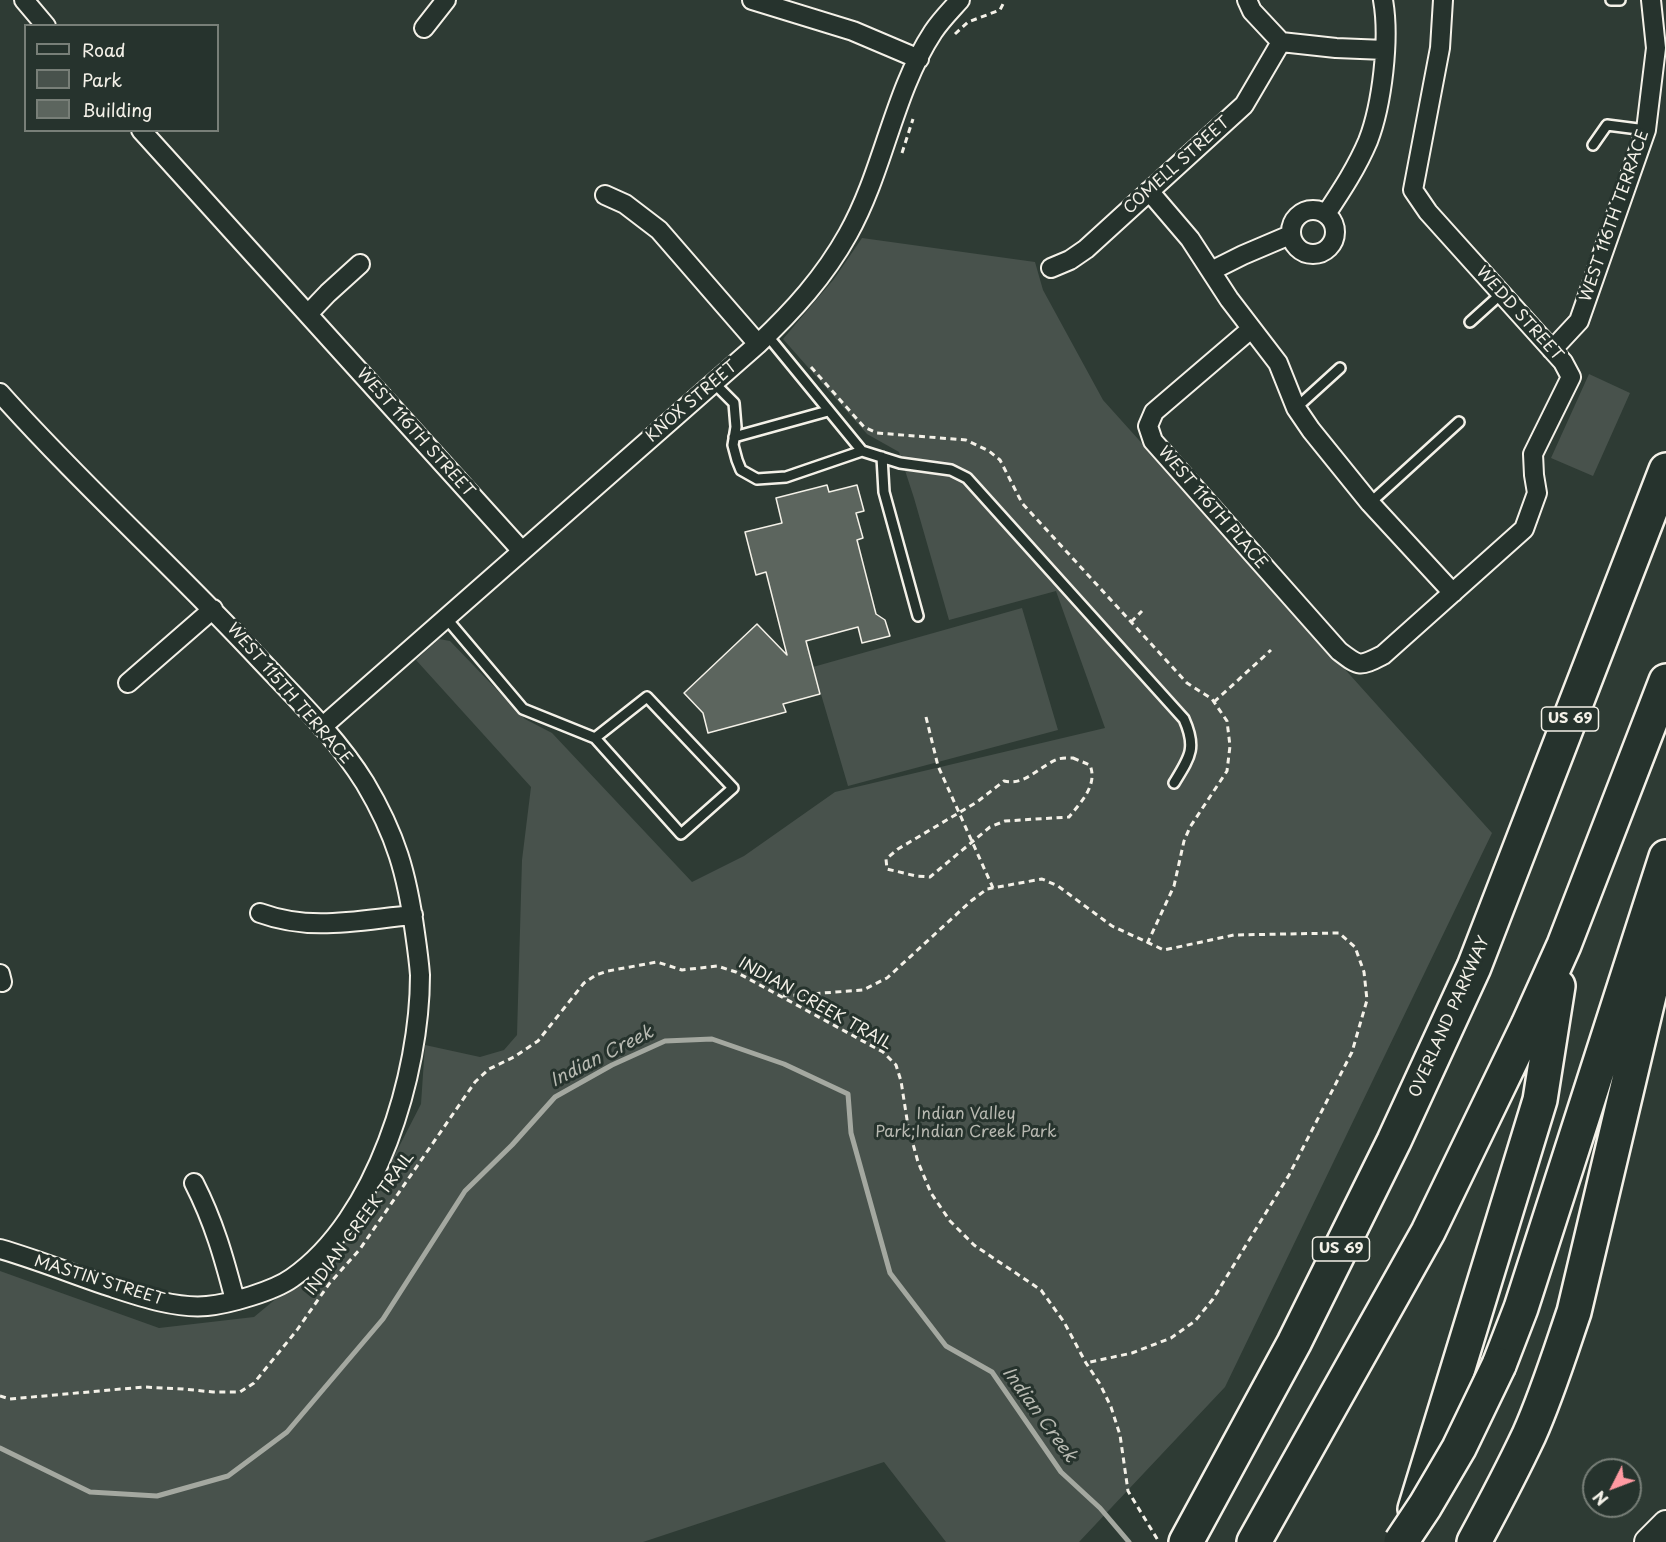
<!DOCTYPE html>
<style>
body{margin:0}
#map{position:relative;width:1666px;height:1542px;overflow:hidden;background:#2e3b34;font-family:"Playpen Sans",sans-serif}
canvas{display:block}
.legend{position:absolute;left:24px;top:24px;width:195px;height:108px;box-sizing:border-box;background:#26332d;border:2px solid #787f78;margin:0;padding:8px 10px;list-style:none;font-size:18px;color:#f4f1e8}
.legend li{display:flex;align-items:center;gap:12px;height:30px}
.legend b{width:30px;border:2px solid #787f78}
.north{position:absolute;left:1582px;top:1458px;width:60px;height:60px;box-sizing:border-box;background:#26332d;border:2px solid #787f78;border-radius:50%;rotate:228deg;font-size:16px;font-weight:700;line-height:24px;text-align:center;color:#f4f1e8}
.north::after{content:'';display:block;margin:auto;width:21px;height:27px;background:#ff9aa2;clip-path:polygon(50% 0,100% 100%,50% 72%,0 100%)}
</style>
<div id="map">
<canvas width="1666" height="1542"></canvas>
<ul class="legend">
<li><b style="height:8px;background:#26332d"></b>Road</li>
<li><b style="height:16px;background:#48524c"></b>Park</li>
<li><b style="height:16px;background:#5c655e"></b>Building</li>
</ul>
<div class="north">N</div>
</div>
<script>
const ctx = document.querySelector('canvas').getContext('2d');
ctx.lineJoin = 'round';
function paint(path, color) {
  ctx.fillStyle = color;
  ctx.fill(path, 'evenodd');
}
function trace(path, color, width, dash) {
  ctx.strokeStyle = color;
  ctx.lineWidth = width;
  ctx.lineCap = dash ? 'butt' : 'round';
  ctx.setLineDash(dash || []);
  ctx.stroke(path);
}
function write(font, color, halo, rows, align = 'center') {
  ctx.font = font + ' "Playpen Sans",sans-serif';
  ctx.lineWidth = 6;
  ctx.setLineDash([]);
  ctx.textBaseline = 'middle';
  ctx.strokeStyle = halo;
  ctx.fillStyle = color;
  for (const [text, x, y, turn = 0] of rows) {
    ctx.save();
    ctx.translate(x, y);
    ctx.rotate((+turn || 0) * Math.PI / 180);
    ctx.textAlign = isNaN(turn) ? turn : align;
    if (halo) ctx.strokeText(text, 0, 0);
    ctx.fillText(text, 0, 0);
    ctx.restore();
  }
}
const green = new Path2D(`
 M862,238L1035,262L1043,290L1103,400L1492,833L1225,1387L1079,1542H946L884,1462L643,1542H0V1271L159,1328L254,1317L354,1234L421,1104L425,1045L480,1057L504,1050L517,1035L522,860L531,787L416,660L439,639L450,641L525,719L552,733L692,882L744,856L835,792L1105,728L1056,591L949,620L914,498L899,452L867,434L783,339L834,279Z
 M1589,374L1630,393L1593,476L1551,458Z
 M1022,608L1058,730L848,786L813,667Z`);
const stream = new Path2D(`
 M0,1448L90,1492L157,1496L228,1476L287,1432L383,1319L465,1191L512,1145L555,1097L612,1065L665,1041L712,1039L784,1064L848,1094L851,1133L890,1273L946,1346L992,1372L1061,1472L1100,1508L1129,1542`);
const building = new Path2D(`
 M827,485L829,492L857,485L864,511L856,513L863,538L857,540L876,614L885,620L890,636L862,643L858,627L806,641L820,694L783,704L786,712L708,733L703,713L684,693L757,624L787,655L766,572L756,575L745,532L782,523L776,498Z`);
const path = new Path2D(`
 M955,34L968,22L1000,10L1003,4
 M902,153L913,119
 M811,367L864,427L877,433L966,440L989,451L1000,460L1022,503L1187,683L1212,699L1227,721L1230,746L1227,771L1190,827L1184,841L1174,886L1147,944
 M1131,622L1142,611
 M1214,702L1271,650
 M926,717L938,766L993,888
 M1073,758L1090,765C1098,785 1081,802 1069,817L1005,821L990,827L930,877L916,876L887,869L886,859L898,849L977,802L1004,781C1026,786 1039,766 1058,759C1062,758 1068,758 1073,758Z
 M783,996L863,990L887,978L971,901L987,889L1042,879L1058,886L1112,926L1164,950L1234,935L1339,933L1355,947L1364,972L1367,1000L1352,1052L1289,1175L1213,1299L1195,1321L1171,1338L1132,1353L1086,1363
 M0,1396L10,1399L144,1387L183,1389L213,1392H240L254,1383L297,1330L329,1284L360,1249L475,1082L489,1069L514,1057L538,1041L584,983L596,975L608,971L657,962L682,970L717,966L736,972L883,1052L896,1065L901,1081L908,1126L918,1162L931,1193L950,1221L974,1245L1041,1290L1064,1322L1086,1363L1100,1384L1111,1407L1120,1435L1128,1491L1159,1542`);
const service = new Path2D(`
 M1611,0H1620
 M1593,145L1607,125L1646,130
 M1470,322L1501,294
 M767,335L862,451L900,463L951,470L967,478L1184,719C1197,748 1190,757 1174,783
 M714,383L734,403L736,427L733,445L737,460L741,470L757,479L786,477L862,451
 M1296,408L1340,368
 M734,437L828,411
 M882,457L884,492L918,616
 M1370,503L1459,422
 M446,618L523,709L595,738L681,834L733,788L647,697L595,738`);
const minor = new Path2D(`
 M24,0L46,26
 M752,0L853,31L919,59
 M1247,0L1252,11L1281,42L1336,48L1385,50
 M424,28L446,0
 M141,130L522,551
 M1149,191L1190,239L1229,299L1278,363L1296,408L1311,430L1370,503L1453,593
 M605,195L625,204L659,230L758,344
 M1291 232a22 22 0 1 1 44 0a22 22 0 1 1-44 0Z
 M1326,214C1342,190 1357,167 1368,141C1382,105 1390,39 1383,0
 M1051,268L1070,260L1086,249L1244,105L1281,42
 M1211,271L1243,255L1290,235
 M308,314L328,293L360,264
 M1251,329L1154,412L1148,426L1153,441L1339,651C1360,667 1359,667 1383,655L1524,529L1537,493L1534,475L1533,454L1571,377L1563,362L1428,212L1413,190L1440,48L1443,0
 M1552,350L1579,321L1646,130L1656,48L1651,0
 M0,393C83,486 177,570 262,662C298,700 337,738 365,783C396,835 407,874 415,933C417,947 419,961 420,975C420,1074 377,1219 292,1278C274,1291 229,1304 207,1306C174,1309 136,1295 105,1285C70,1273 35,1259 0,1249
 M128,683L213,609
 M322,727L758,344C793,311 824,277 848,234C884,170 893,93 933,32C941,20 951,10 960,0
 M260,913C312,932 359,920 413,915
 M0,974L2,982
 M194,1183C214,1222 224,1258 235,1300`);
const secondary = new Path2D(`
 M1648,1542L1666,1524`);
const motorway = new Path2D(`
 M1499,1365L1521,1308L1666,857
 M1415,1509L1540,1100L1558,986
 M1186,1542L1294,1343L1394,1141L1474,967L1666,470
 M1254,1542L1428,1232L1528,1025L1564,945L1666,681
 M1474,1542C1493,1507 1512,1471 1529,1435C1547,1395 1560,1353 1574,1312L1666,924`);
const motorwayBridge = new Path2D(`
 M1401,1542L1425,1506L1459,1448L1499,1365`);
const shields = [
 [1570,719,57],
 [1341,1249,57]
];
const shieldNames = [
 ["US 69",1570,719],
 ["US 69",1341,1249]
];
const streetNames = [
 ["COMELL STREET",1177,166,-42],
 ["WEST 116TH TERRACE",1615,216,-71],
 ["WEDD STREET",1519,314,48],
 ["KNOX STREET",692,402,-41],
 ["WEST 116TH STREET",415,433,48],
 ["WEST 116TH PLACE",1212,508,49],
 ["WEST 115TH TERRACE",289,694,49],
 ["INDIAN CREEK TRAIL",815,1004,29],
 ["OVERLAND PARKWAY",1450,1017,-66],
 ["INDIAN CREEK TRAIL",360,1224,-54],
 ["MASTIN STREET",99,1281,17]
];
const parkNames = [
 ["Indian Valley",966,1115],
 ["Park;Indian Creek Park",966,1133]
];
const waterNames = [
 ["Indian Creek",602,1057,-27],
 ["Indian Creek",1039,1415,54]
];
paint(green, '#48524c');
trace(stream, '#a4a8a0', 5);
paint(building, '#5c655e');
trace(building, '#f4f1e8', 1.5);
trace(service, '#f4f1e8', 14);
trace(minor, '#f4f1e8', 22);
trace(secondary, '#f4f1e8', 30);
trace(motorway, '#f4f1e8', 38);
trace(path, '#f4f1e8', 3, [6, 4.5]);
trace(service, '#26332d', 9);
trace(minor, '#26332d', 18);
trace(secondary, '#26332d', 26);
trace(motorway, '#26332d', 33);
trace(motorwayBridge, '#f4f1e8', 38, []);
trace(motorwayBridge, '#26332d', 33);
for (const [x, y, w] of shields) {
  const box = new Path2D();
  box.roundRect(x - w / 2, y - 12, w, 24, 4.5);
  ctx.fillStyle = '#26332d';
  ctx.fill(box);
  trace(box, '#f4f1e8', 1.5);
}
write('bold 15px', '#f4f1e8', null, shieldNames);
write('16px', '#f4f1e8', '#26332d', streetNames);
write('16px', '#b8b9b1', '#26332d', parkNames);
write('italic 18px', '#b8bab2', '#26332d', waterNames);
</script>
